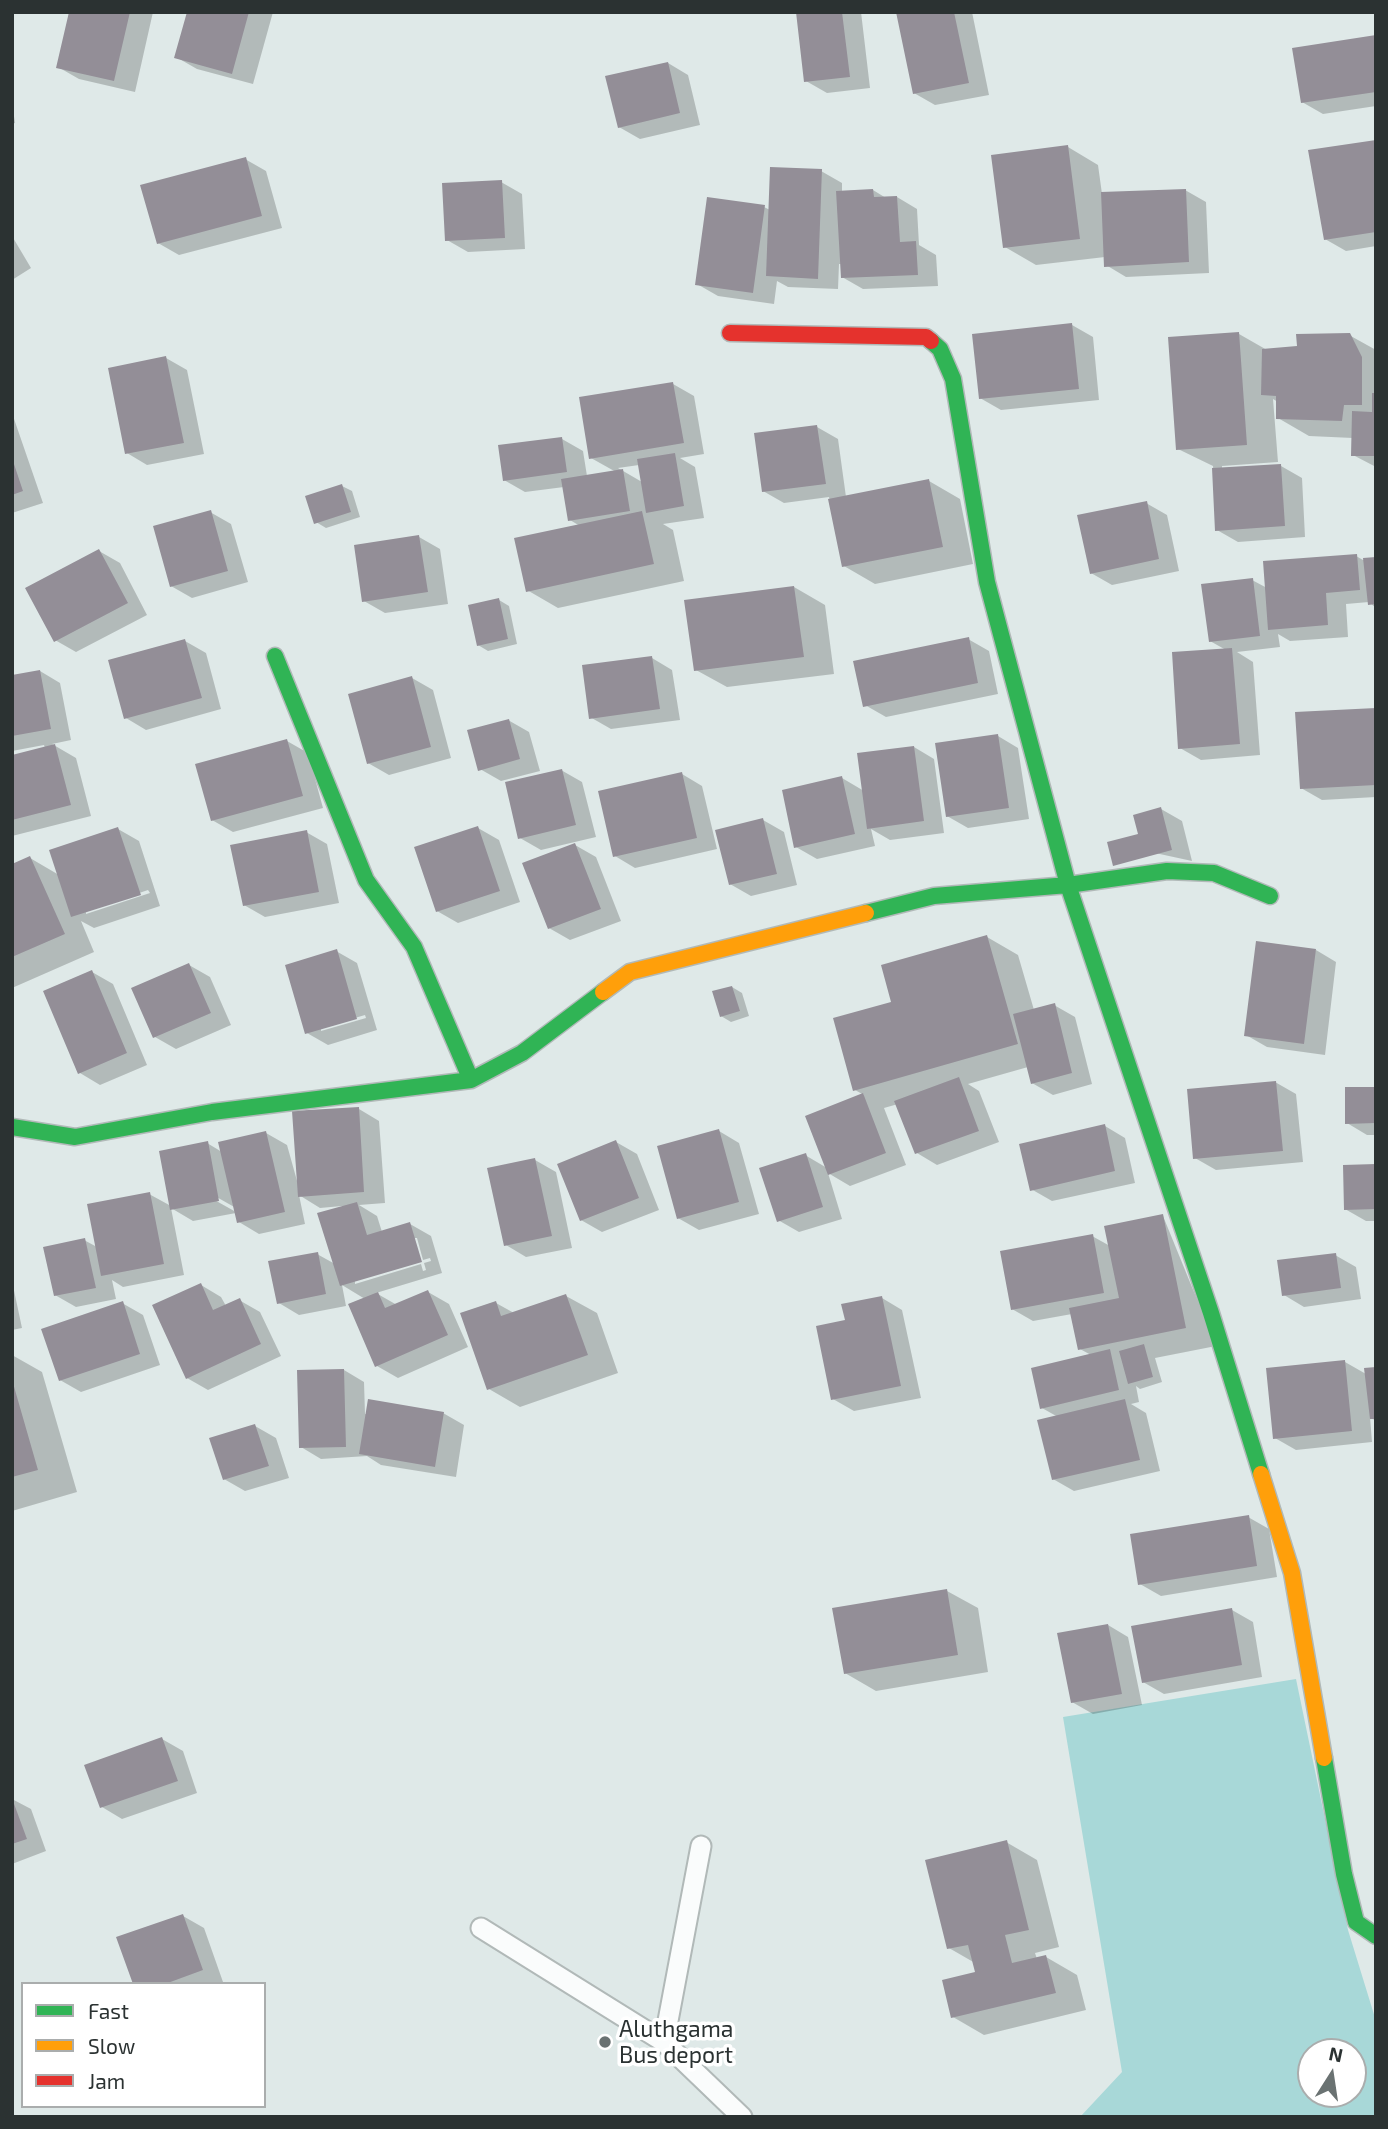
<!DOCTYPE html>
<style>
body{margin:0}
#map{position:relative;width:1388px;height:2129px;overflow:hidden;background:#dfe9e8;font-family:"Exo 2",sans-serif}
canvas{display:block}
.frame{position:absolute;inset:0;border:14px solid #2b3232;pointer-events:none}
.legend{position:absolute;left:21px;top:1982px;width:245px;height:126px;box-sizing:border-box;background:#fff;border:2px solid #aaadad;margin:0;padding:9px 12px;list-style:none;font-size:21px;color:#2b3232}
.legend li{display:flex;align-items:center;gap:14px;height:35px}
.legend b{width:35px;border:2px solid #aaadad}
.north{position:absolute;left:1297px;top:2038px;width:70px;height:70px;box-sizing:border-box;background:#fff;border:2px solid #aaadad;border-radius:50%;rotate:12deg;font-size:19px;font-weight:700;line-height:28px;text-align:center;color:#2b3232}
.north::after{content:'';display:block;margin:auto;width:24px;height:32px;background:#6a7272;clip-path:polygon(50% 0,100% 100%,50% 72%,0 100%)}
</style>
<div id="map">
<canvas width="1388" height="2129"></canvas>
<div class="frame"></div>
<ul class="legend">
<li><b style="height:9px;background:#30b455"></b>Fast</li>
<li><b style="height:9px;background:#ff9f0a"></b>Slow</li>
<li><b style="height:9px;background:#e5322d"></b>Jam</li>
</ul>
<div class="north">N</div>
</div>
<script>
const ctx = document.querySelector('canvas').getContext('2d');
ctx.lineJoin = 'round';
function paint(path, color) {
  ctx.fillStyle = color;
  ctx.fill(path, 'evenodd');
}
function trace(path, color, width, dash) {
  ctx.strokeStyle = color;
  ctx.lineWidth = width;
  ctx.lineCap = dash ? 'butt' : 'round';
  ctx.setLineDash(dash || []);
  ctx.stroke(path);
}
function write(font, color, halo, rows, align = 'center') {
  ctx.font = font + ' "Exo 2",sans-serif';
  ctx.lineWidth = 7;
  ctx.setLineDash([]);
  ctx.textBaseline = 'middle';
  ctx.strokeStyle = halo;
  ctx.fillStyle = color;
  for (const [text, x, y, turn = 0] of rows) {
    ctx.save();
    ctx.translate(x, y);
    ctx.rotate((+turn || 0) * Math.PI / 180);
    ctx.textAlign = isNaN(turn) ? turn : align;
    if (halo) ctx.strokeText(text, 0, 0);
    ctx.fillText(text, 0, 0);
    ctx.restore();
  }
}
const green = new Path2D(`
 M1296,1679L1348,1930L1376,2021V2117H1080L1122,2072L1063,1717ZM1311,2052H1353V2094H1311Z`);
const shadow = new Path2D(`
 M71,12H153L135,92L79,79L58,67Z
 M188,12H273L253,84L197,69L176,57Z
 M797,12H861L870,88L827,93L806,81Z
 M898,12H972L989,95L935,105L914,93Z
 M1376,36V106L1323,114L1302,102Z
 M668,63L688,75L700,125L640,139L619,127Z
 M12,103L15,123L12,124Z
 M1376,141V246L1346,251L1325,239Z
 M1068,147L1098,165L1102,194L1185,190L1206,202L1209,273L1126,277L1106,265L1105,257L1036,265L1005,247Z
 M245,159L266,171L282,228L179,255L158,243Z
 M821,171L842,183V192L873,190L886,198L897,197L917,209L919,245L936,255L938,286L863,289L842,277V264H839L838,289L788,287L777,281L774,304L718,296L697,284L764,207L770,210Z
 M501,182L522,194L525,249L468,252L447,240Z
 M12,236L31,268L12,280Z
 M1072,325L1093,337L1099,400L1001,410L980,398Z
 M1239,334L1267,350L1298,348L1349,335L1376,350V467L1353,455V438L1309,436L1278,418V402L1273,399L1278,462L1222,466V469L1281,466L1302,478L1305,537L1238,542L1217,530L1213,466L1178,449Z
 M166,358L187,370L204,454L147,465L127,453Z
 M673,384L694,396L704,454L680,458L695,467L704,518L663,524L673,530L684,581L558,608L527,590L580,526L570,520L564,487L525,492L504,480L562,439L583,451L587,476L616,472L591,458ZM639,465L642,482L618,468Z
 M12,413L43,503L12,513Z
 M817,427L838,439L846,497L929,481L960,499L973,564L875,584L844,566L829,497L784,503L763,491Z
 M342,486L352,491L360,517L326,528L316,522Z
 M1146,503L1167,515L1179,571L1112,585L1091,573Z
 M210,512L231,524L248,582L192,598L171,586Z
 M419,537L440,549L448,604L385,613L364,601Z
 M99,551L120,563L147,615L76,652L55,640Z
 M1356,556L1363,560L1376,558V608L1369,602L1346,604L1348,637L1290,641L1278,634L1280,647L1237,652L1253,662L1260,755L1201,760L1180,748L1226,650L1210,641L1252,580L1267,588Z
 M794,587L825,605L834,674L727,687L696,670Z
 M499,600L509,606L517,644L488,651L478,645Z
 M968,639L989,651L998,694L886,717L865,705Z
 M185,641L206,653L221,709L146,730L126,718Z
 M652,658L672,670L680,720L611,729L590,717Z
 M40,671L60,683L71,740L52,744L76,758L91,816L12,836V756L45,748L44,745L12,751V676Z
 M412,678L433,690L451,758L389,775L368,763Z
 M1376,710V797L1322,800L1301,788Z
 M508,720L529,732L540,771L501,781L480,769Z
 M998,736L1018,748L1029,819L968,828L947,816Z
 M287,741L308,753L323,808L233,832L212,820Z
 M914,747L934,759L944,833L890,840L871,829L875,846L817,859L796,847L842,778L864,791Z
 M561,770L582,782L596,837L541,850L520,838Z
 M682,774L702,786L717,849L635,868L615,856Z
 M1161,809L1182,821L1192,861L1109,843L1140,835Z
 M763,820L784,832L797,885L751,896L730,884Z
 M478,828L499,840L520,902L458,923L437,911Z
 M118,829L139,841L160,906L94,928L81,921L94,952L12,988V866L30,858L59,875ZM148,890L150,893L86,914V911Z
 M306,832L327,844L339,903L265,917L244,905Z
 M575,845L596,857L621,921L570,940L549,928Z
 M987,937L1018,955L1034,1010L1054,1005L1075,1017L1092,1084L1053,1095L1032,1083L1028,1067L968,1084L979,1091L999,1142L937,1165L917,1153L898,1104L884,1108L906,1165L850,1186L828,1173L842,1219L799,1232L778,1220L805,1155L827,1168L807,1117L864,1095L855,1090L893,1003Z
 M1316,950L1336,962L1325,1055L1267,1047L1246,1035Z
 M336,951L357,963L377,1030L328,1045L307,1033ZM365,1015L366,1018L321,1031V1028Z
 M189,965L210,977L231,1025L176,1049L155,1037L133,989Z
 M92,972L113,984L147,1065L100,1085L80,1073Z
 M732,987L742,993L749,1016L731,1022L721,1016Z
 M1275,1082L1296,1094L1303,1162L1216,1170L1195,1158Z
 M1376,1089V1135H1367L1347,1123Z
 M359,1109L379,1121L385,1203L359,1205L377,1216L382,1232L410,1224L431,1236L442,1273L376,1293L397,1305L428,1292L449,1304L468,1347L398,1378L377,1366L365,1299L342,1285L346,1306L299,1315L279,1303L317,1254L335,1264L342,1206L320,1208L299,1195L305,1224L259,1234L239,1222L236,1213L193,1221L171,1208L184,1275L123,1287L112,1280L116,1299L76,1307L55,1295L84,1240L97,1247L149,1194L171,1206L207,1143L222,1152L266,1133L287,1145L299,1188ZM213,1195L236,1208V1212L211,1198ZM413,1238H417L423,1260L430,1258L431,1261L424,1263L426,1270L423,1271L421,1264L355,1284V1280Z
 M1105,1126L1125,1138L1135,1183L1052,1201L1031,1189Z
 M719,1131L739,1143L759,1214L699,1230L678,1218Z
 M616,1142L637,1154L659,1210L602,1232L581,1220Z
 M535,1160L556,1172L572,1248L526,1257L506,1245Z
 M1376,1165V1221H1366L1345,1209Z
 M1163,1216L1216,1346L1155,1358L1162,1382L1140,1389L1136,1386L1139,1402L1131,1404L1146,1413L1160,1471L1074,1491L1053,1479L1058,1417L1042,1408L1091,1355L1080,1349L1072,1314L1033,1321L1012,1309L1092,1236L1110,1246Z
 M1335,1255L1356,1267L1361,1299L1304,1307L1284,1295Z
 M12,1281L22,1328L12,1330Z
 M201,1285L221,1297L226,1306L239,1300L260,1312L281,1356L208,1390L187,1378Z
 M566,1296L597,1313L618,1373L520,1407L489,1389L496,1303L514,1313Z
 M882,1298L902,1310L921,1398L854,1411L833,1399L847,1321Z
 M122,1303L143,1315L160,1365L81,1392L60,1380Z
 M12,1355L42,1372L77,1492L12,1511Z
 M1345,1362L1366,1374L1376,1368V1421L1370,1417L1372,1442L1296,1450L1275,1438Z
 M344,1370L364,1382L365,1414L443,1413L464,1425L456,1477L381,1465L367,1456L321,1459L301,1447Z
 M255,1426L276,1438L289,1478L245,1491L224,1479Z
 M1248,1517L1269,1529L1277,1577L1161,1596L1140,1584Z
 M947,1591L978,1608L988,1672L876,1691L845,1673Z
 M1232,1610L1253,1622L1262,1677L1164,1694L1143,1682Z
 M1108,1625L1128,1637L1142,1705L1093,1714L1072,1702Z
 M162,1739L183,1751L197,1793L122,1819L102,1807Z
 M12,1799L31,1809L46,1851L12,1864Z
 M1006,1842L1037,1860L1059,1947L1035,1953L1037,1959L1046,1957L1077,1975L1086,2010L984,2035L953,2017L978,1973L975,1963L949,1948Z
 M183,1916L204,1928L223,1982L135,1984Z`);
const building = new Path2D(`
 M69,12H130L114,81L56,68Z
 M187,12H249L232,74L174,58Z
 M796,12H842L850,77L804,82Z
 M896,12H954L969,83L913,94Z
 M1376,35V92L1301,103L1292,48Z
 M668,62L680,113L618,128L605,76Z
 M1376,140V232L1324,240L1308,150Z
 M1068,145L1080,239L1003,248L991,155Z
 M246,157L262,216L157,244L140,185Z
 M770,167L822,169L818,279L766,276Z
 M502,180L505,238L445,241L442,183Z
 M873,189L874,197L897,196L900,242L916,241L918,275L841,278L836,191Z
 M1186,189L1189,262L1104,267L1101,192Z
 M707,197L765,205L753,293L695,285Z
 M1072,323L1079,389L979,399L972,334Z
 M1239,332L1247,445L1176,450L1168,337Z
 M1350,333L1362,357V405H1344L1342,421L1276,419V396L1261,395L1262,349L1297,346L1296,334Z
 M166,356L184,443L125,454L108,368Z
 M673,382L684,443L589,459L579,397Z
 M1372,393H1376V456H1351L1352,411L1372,412Z
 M817,425L826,484L762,492L754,433Z
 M562,437L567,472L503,481L498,445Z
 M675,453L684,506L646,513L637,459Z
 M12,458L23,491L12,495Z
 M1281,464L1285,526L1215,531L1212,468Z
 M623,469L630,511L568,521L561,479Z
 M929,479L943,547L842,567L828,499Z
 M342,484L351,512L314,524L305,496Z
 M1147,501L1159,559L1090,574L1077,515Z
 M211,510L228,571L170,587L153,526Z
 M642,511L654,564L526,592L514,538Z
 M419,535L428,592L362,602L354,545Z
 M99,549L128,603L54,642L25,588Z
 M1357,554L1360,590L1326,593L1328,625L1268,630L1263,561Z
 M1376,557V604L1368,605L1363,558Z
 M1253,578L1260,636L1209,642L1201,584Z
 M794,586L804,657L694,671L684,600Z
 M499,598L508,639L477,646L468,605Z
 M969,637L978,683L863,707L853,661Z
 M185,639L202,698L124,719L108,660Z
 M1232,648L1240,744L1178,749L1172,652Z
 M652,656L660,709L589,719L582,665Z
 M40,670L51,729L12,736V675Z
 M412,676L431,747L367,764L348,694Z
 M1376,708V785L1300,789L1295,712Z
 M509,719L520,759L478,771L467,730Z
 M998,734L1009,808L946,817L935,743Z
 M287,739L303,796L211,821L195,764Z
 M55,744L71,805L12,820V755Z
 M914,746L924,821L867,829L857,753Z
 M562,769L576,825L518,839L505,782Z
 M682,772L697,838L613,857L598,791Z
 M842,776L855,834L794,848L782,790Z
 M1161,807L1172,850L1113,866L1107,842L1138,834L1133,815Z
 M763,818L777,874L729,885L715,830Z
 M478,826L500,891L436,912L414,847Z
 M118,827L141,895L71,917L49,850Z
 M307,830L319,892L243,906L230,845Z
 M575,843L601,909L548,929L522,863Z
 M30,856L65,934L12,957V864Z
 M987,935L1018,1044L853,1091L833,1018L891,1002L881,965Z
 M1256,941L1316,949L1304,1044L1244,1036Z
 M337,949L357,1019L305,1034L285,965Z
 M189,963L211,1013L153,1038L131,988Z
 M92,970L127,1053L78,1074L43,991Z
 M732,986L740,1011L720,1017L712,991Z
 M1055,1003L1072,1073L1031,1084L1013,1014Z
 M959,1077L979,1131L915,1154L894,1101Z
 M1276,1081L1283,1151L1193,1159L1187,1089Z
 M1345,1087H1376V1123L1345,1124Z
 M863,1093L886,1153L828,1175L805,1116Z
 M359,1107L364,1192L298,1197L292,1111Z
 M1105,1124L1115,1171L1030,1191L1019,1144Z
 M719,1129L739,1202L677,1219L657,1146Z
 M266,1131L285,1212L237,1223L218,1142Z
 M616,1140L639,1198L580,1221L557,1164Z
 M208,1141L219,1201L170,1210L159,1151Z
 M806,1153L823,1207L777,1222L759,1168Z
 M535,1158L552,1236L504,1246L487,1168Z
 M1376,1164V1209L1344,1210L1343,1165Z
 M150,1192L164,1264L101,1276L87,1204Z
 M357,1202L367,1235L410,1222L422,1262L340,1286L317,1213Z
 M1163,1214L1186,1328L1078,1350L1069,1308L1119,1298L1104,1226Z
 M1093,1234L1104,1293L1011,1310L1000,1251Z
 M85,1238L96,1288L54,1296L43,1247Z
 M318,1252L326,1294L277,1304L268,1261Z
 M1336,1253L1341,1288L1282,1296L1277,1260Z
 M201,1283L213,1310L240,1298L261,1344L186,1379L152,1305Z
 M428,1290L448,1335L375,1367L348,1304L378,1292L385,1308Z
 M566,1294L588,1355L487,1390L460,1313L496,1301L501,1316Z
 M882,1296L901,1386L831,1400L816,1326L845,1320L841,1304Z
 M123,1301L140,1354L59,1381L41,1329Z
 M1144,1344L1153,1377L1128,1384L1119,1351Z
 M1110,1349L1119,1390L1040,1409L1031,1368Z
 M1345,1360L1352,1431L1273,1439L1266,1368Z
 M1376,1367V1419H1370L1364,1368Z
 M344,1369L346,1447L299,1448L297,1370Z
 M13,1383L38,1470L12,1477V1384Z
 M368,1399L444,1412L435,1467L359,1454Z
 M1125,1399L1140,1460L1052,1480L1037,1420Z
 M255,1424L269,1466L223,1480L209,1438Z
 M1249,1515L1257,1566L1138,1585L1130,1534Z
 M947,1589L958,1655L844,1674L832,1608Z
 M1232,1608L1242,1665L1142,1683L1131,1626Z
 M1108,1624L1122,1694L1071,1703L1057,1633Z
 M162,1737L178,1781L100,1808L84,1765Z
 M13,1801L27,1839L12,1844V1802Z
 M1007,1840L1029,1930L1005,1935L1012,1963L1046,1955L1056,1993L951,2018L942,1980L975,1972L968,1945L947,1949L925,1860Z
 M183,1914L203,1970L165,1984H133L116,1937Z`);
const lane = new Path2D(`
 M701,1846L664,2042L742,2117
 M481,1928L664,2042`);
const fast = new Path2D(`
 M931,341L940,349L953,379L987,582L1068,885L1167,871L1214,873L1270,896
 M275,656L366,880L414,947L471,1080
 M866,913L934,896L1068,885L1211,1313L1261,1474
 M12,1127L75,1137L212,1112L471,1080L522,1053L603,992
 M1324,1758L1344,1874L1356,1922L1376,1936`);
const slow = new Path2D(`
 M603,992L630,972L866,913
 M1261,1474L1292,1573L1324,1758`);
const jam = new Path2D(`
 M730,333L926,337L931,341`);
const markers = [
 [605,2042,7,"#6a7272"]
];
const poiNames = [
 ["Aluthgama",619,2029],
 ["Bus deport",619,2055]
];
paint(green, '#a8d8d8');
paint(shadow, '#0003');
paint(building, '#938e97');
trace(lane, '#b1b9b8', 23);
trace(fast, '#b1b9b8', 19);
trace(slow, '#b1b9b8', 19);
trace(jam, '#b1b9b8', 19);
trace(lane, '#fafcfc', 19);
trace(fast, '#30b455', 16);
trace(slow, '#ff9f0a', 16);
trace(jam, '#e5322d', 16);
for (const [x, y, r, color] of markers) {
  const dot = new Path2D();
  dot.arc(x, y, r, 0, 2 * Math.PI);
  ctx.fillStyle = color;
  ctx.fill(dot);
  trace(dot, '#fff', 2.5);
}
write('23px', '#2b3232', '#fff', poiNames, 'left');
</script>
